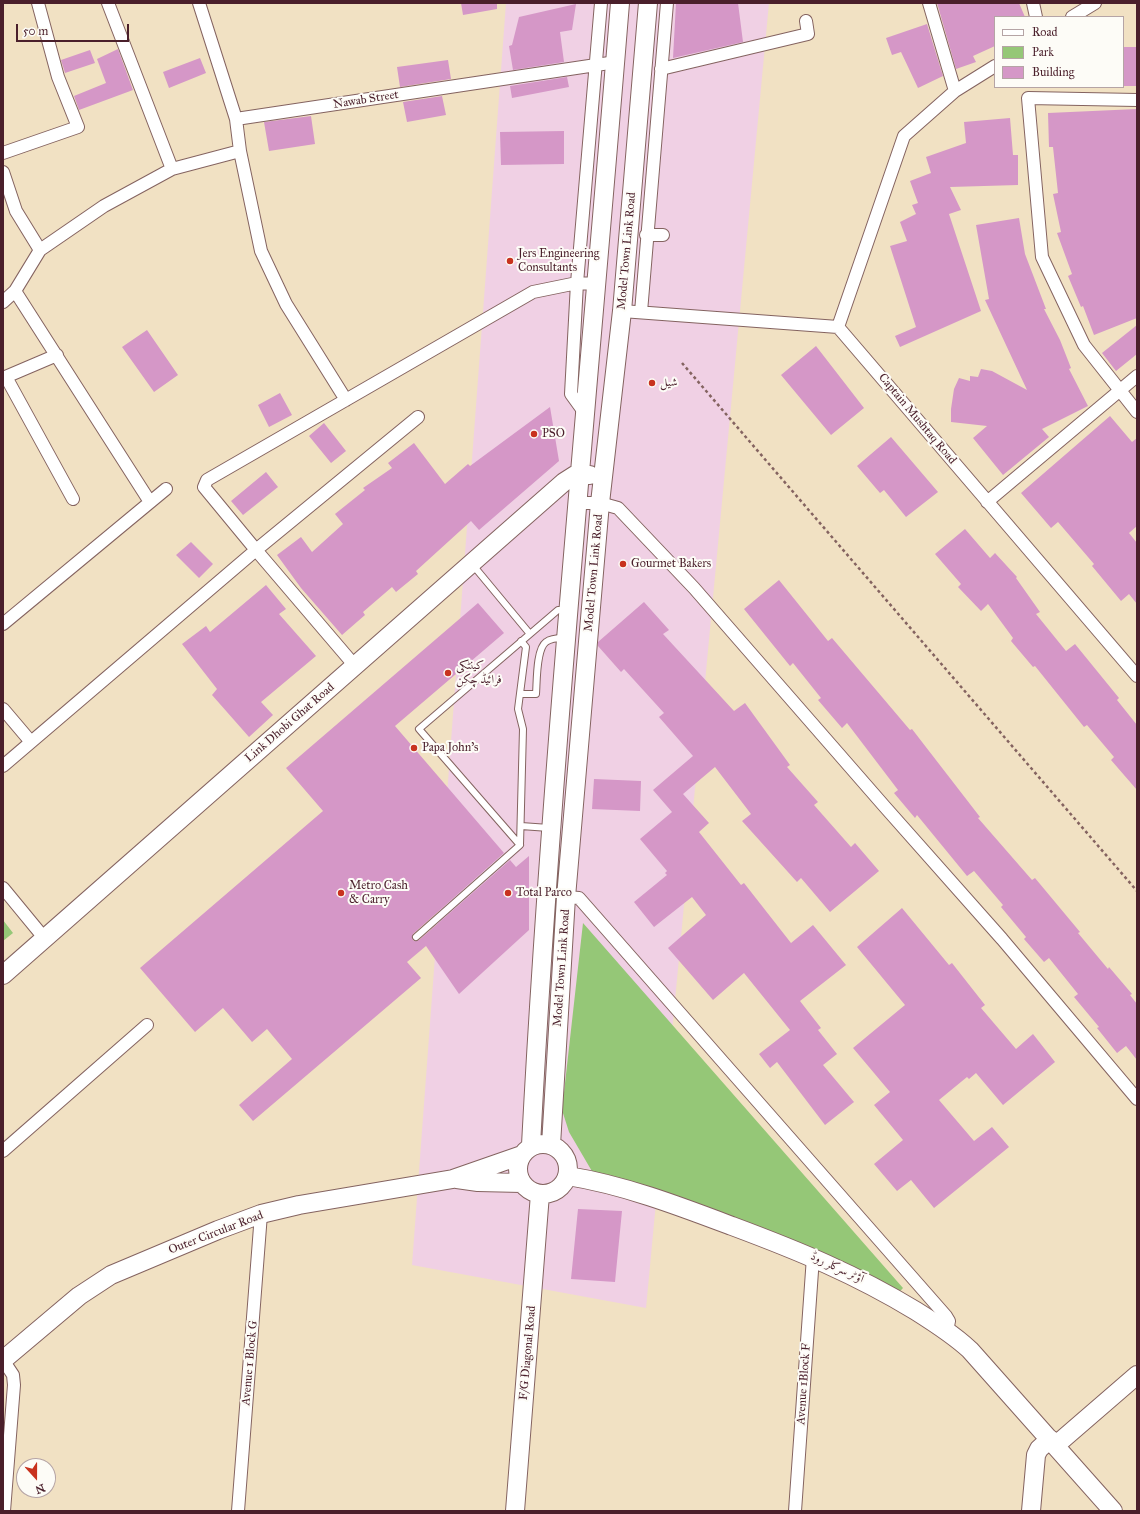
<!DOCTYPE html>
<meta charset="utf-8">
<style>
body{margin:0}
#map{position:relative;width:1140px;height:1514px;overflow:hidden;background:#f1e1c3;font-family:"IM FELL Great Primer",serif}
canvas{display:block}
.frame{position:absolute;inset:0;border:4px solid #4a1f2b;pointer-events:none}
.legend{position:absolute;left:994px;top:16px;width:130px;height:72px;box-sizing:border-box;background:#fdfcf7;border:1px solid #b5a4a5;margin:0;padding:5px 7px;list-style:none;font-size:12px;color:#4a1f2b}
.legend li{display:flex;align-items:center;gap:8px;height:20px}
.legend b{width:20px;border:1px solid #b5a4a5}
.north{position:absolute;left:16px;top:1458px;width:40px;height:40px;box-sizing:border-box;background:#fdfcf7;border:1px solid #b5a4a5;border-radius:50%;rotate:159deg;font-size:11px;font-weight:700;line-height:16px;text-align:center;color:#4a1f2b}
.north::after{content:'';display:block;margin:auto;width:14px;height:18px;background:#c8321e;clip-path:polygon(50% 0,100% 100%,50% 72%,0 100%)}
.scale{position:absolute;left:16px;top:24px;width:113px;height:18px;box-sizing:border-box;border:2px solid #4a1f2b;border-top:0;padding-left:5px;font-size:12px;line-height:14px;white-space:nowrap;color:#4a1f2b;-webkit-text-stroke:3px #fdfcf7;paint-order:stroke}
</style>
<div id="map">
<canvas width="1140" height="1514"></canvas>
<div class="frame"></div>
<ul class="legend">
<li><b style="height:5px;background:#fff"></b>Road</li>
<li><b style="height:11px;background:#95c777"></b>Park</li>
<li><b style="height:11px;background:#d597c7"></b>Building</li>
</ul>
<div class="north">N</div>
<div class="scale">50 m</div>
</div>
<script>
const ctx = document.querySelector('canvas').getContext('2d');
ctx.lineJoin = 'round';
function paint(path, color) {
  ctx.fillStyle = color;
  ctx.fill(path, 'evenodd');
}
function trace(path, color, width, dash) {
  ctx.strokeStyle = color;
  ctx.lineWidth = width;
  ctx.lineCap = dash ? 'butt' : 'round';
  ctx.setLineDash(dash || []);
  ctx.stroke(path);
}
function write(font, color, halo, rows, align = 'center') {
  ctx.font = font + ' "IM FELL Great Primer",Amiri,serif';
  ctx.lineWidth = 4;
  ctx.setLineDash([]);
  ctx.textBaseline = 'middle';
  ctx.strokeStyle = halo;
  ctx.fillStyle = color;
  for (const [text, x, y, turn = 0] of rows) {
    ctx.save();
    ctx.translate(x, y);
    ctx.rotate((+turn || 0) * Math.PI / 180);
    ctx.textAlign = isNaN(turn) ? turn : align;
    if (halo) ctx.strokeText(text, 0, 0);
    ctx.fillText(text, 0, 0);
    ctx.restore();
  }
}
const built = new Path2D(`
 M506,3H769L646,1308L412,1265Z`);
const green = new Path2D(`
 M3,920L13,933L3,941Z
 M583,923L903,1288L893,1299L593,1173L569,1132L562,1110Z`);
const building = new Path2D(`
 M461,3H497V9L463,15Z
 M676,3H738L743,42L673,58Z
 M937,3H1019L1025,17H995V46L973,56L976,62L956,69Z
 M576,4L572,30L560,32L564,62L513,70L509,46L512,45L519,17Z
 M927,24L943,76L918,88L901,52L892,55L886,38Z
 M1123,47H1137V86H1123Z
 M118,49L133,90L79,110L74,96L106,83L97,59Z
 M90,50L95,63L65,73L61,60Z
 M200,58L206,73L169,88L163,72Z
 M448,60L451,79L400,87L397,67Z
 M567,77L569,87L512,98L510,86Z
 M442,96L446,115L407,122L403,102Z
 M1137,109V318L1094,335L1083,306L1081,307L1068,276L1072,274L1057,233L1061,232L1053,194L1058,193L1053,147H1049L1048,113Z
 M311,116L315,144L269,151L264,122Z
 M1010,118L1013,155H1018V185L950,187L961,210L949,214L981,311L900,347L895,336L916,327L890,246L907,241L900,222L916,214L912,205L918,203L910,181L931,173L926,157L966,143L964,122Z
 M564,131V164L501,165L500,132Z
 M1019,218L1025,254L1046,309H1044L1060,340L1071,368L1069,369L1088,406L1042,429L1049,437L1003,475L973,438L987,426L951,422V409L954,389L959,378L970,381V376L978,377L981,369L992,371L1027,390L985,300L989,299L976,225Z
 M1137,325V354L1116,371L1102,353Z
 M147,330L178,375L154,392L122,347Z
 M816,346L864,408L831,435L781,375Z
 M280,393L292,415L269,427L258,405Z
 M550,407L559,461L479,530L471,521L416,571L418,574L396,592L392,587L363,612L365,615L342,635L301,588L277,555L301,537L312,552L343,524L335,514L365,490L363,488L392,468L388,463L414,443L445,484L468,464L470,466Z
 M1110,416L1132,442L1137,438V526L1129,533L1137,543V604L1129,594L1121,601L1092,566L1094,564L1058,522L1051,528L1021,493Z
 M324,423L346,451L331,463L309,436Z
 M891,437L938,492L906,517L884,490L880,493L857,466Z
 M266,472L278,487L243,515L231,501Z
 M965,529L990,558L995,553L1017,577L1016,578L1040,612L1036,614L1066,651L1075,644L1119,698L1117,700L1137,725V790L1111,760L1114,757L1087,725L1084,727L1035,666L1033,667L1011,641L1013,638L988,604L981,611L958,587L961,584L935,554Z
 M191,542L213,564L199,578L176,555Z
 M779,580L828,641L832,638L910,730L912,729L980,817L978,818L1032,880L1035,878L1080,932L1078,933L1108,969L1109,967L1132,994L1130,995L1137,1004V1060L1126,1046L1117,1053L1097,1028L1099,1027L1074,997L1078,994L1049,958L1044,962L1024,939L1026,937L1001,907L1003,905L974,871L967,876L917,815L915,818L894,793L898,790L847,723L842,728L818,700L821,698L793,663L790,666L744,609Z
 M266,585L286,609L279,614L316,656L261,702L273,715L249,737L212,695L217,689L182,644L206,626L210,632Z
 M644,602L669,630L663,634L734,711L745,703L790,765L787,767L818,802L814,805L851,847L855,843L879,871L830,912L801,878L797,882L742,821L751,814L715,767L683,794L709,823L699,832L741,885L744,883L791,943L813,925L846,965L800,1001L821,1028L818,1030L837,1054L823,1065L854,1102L825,1125L777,1062L770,1068L759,1054L790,1030L744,973L713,1000L668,948L706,915L692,897L654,927L634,902L667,875L665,873L667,871L640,839L672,812L653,790L693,756L659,717L664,713L624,669L621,672L598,646V642Z
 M478,603L504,633L395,726L504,853L413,934L412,938L414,941L419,940L510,860L516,867L529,856V930L459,994L426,946L407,962L421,978L253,1121L239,1105L292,1059L267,1029L252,1042L223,1008L195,1032L140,968L323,811L286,768Z
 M594,779L641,781L640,811L592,809Z
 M902,908L949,965L952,963L985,1005L981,1008L1016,1049L1033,1034L1055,1062L1003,1105L976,1073L969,1079L967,1077L939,1100L974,1141L992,1127L1009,1147L934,1208L911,1180L897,1191L874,1164L903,1140L874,1105L890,1092L853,1048L905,1005L857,947Z
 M578,1209L622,1211L615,1282L571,1279Z`);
const path = new Path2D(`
 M682,363L1137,891`);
const lane = new Path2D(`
 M472,564L530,634
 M520,694H536C537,682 536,649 546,642C551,638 558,638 564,638
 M521,826L549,828
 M520,845L419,729L558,610H568
 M416,937L520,845L523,729L518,709L526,647L521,641`);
const street = new Path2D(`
 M108,3L172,169
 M199,3L236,119L616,62
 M929,3L955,91
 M1033,3L1036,17
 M1072,17L1095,3
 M661,69L808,34L806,21
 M1137,100L1028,98L1042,257L1084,345L1137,412
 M240,151L261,251L286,304L346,400
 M3,153L78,127L58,77L38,3
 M3,172L16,211L40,250
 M646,235H663
 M15,291L150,502
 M3,302L15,291L40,250L104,206L172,169L240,151L236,119
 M622,311L838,327L1137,676
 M641,312L667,3
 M838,327L904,136L955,91L995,66
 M6,377L73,499
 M3,378L57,355
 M584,412L571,394L577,283L601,3
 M418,417L256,550L204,487L207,480L533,292L577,283L597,284
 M987,502L1137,376
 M577,503H600L618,508L694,588L885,807L1002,939L1137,1099
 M3,624L166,489
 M3,709L31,742
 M3,766L256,550L355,666
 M3,888L45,939
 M566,897L579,898L946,1316L949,1321L947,1331
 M3,1151L147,1025
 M3,1360L13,1375L14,1385L4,1511
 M238,1511L261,1214
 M795,1511L813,1257`);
const secondary = new Path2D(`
 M3,975L564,482L575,475H590
 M518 1169a25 25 0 1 1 50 0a25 25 0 1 1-50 0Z
 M531,1145C551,764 589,384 620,3
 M551,1145L566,897L586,665L600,503L622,311L648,3
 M568,1176C624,1185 679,1206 732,1226C799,1251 855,1274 916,1311C935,1323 954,1335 970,1350L1113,1511
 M457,1179L478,1182L522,1183
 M3,1360L79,1296L111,1275L218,1230L261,1214L299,1205L453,1179L522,1155
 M1056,1445L1137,1375
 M515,1511L540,1194
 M1031,1511L1036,1455L1039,1449L1050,1439`);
const markers = [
 [510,261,4,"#c8321e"],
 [652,383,4,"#c8321e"],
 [534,434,4,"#c8321e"],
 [623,564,4,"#c8321e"],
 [448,673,4,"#c8321e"],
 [414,748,4,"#c8321e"],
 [341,893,4,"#c8321e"],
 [508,893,4,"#c8321e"]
];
const streetNames = [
 ["Nawab Street",366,100,-9],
 ["Model Town Link Road",627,251,-85],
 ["Captain Mushtaq Road",917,419,50],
 ["Model Town Link Road",594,573,-85],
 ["Link Dhobi Ghat Road",290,723,-41],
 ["Model Town Link Road",562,968,-86],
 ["Outer Circular Road",216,1233,-21],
 ["آؤٹر سرکلر روڈ",837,1268,25],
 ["F/G Diagonal Road",528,1353,-85],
 ["Avenue 1 Block G",250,1363,-85],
 ["Avenue 1Block F",804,1384,-86]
];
const poiNames = [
 ["Jers Engineering",518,254],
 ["Consultants",518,268],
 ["شیل",660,383],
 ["PSO",542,434],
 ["Gourmet Bakers",631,564],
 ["کینٹکی",456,666],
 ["فرائیڈ چکن",456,680],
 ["Papa John's",422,748],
 ["Metro Cash",349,886],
 ["& Carry",349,900],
 ["Total Parco",516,893]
];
paint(built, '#f0d0e4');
paint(green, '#95c777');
paint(building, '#d597c7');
trace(lane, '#846360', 8);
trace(street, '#846360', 14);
trace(secondary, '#846360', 20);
trace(path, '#846360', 2.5, [3, 3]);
trace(lane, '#fff', 6);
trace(street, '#fff', 12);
trace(secondary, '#fff', 18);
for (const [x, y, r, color] of markers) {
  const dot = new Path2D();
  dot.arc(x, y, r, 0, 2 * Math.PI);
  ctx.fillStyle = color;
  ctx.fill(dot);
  trace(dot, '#fdfcf7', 1.5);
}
write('12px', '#4a1f2b', '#fdfcf7', streetNames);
write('12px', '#4a1f2b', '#fdfcf7', poiNames, 'left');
</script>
